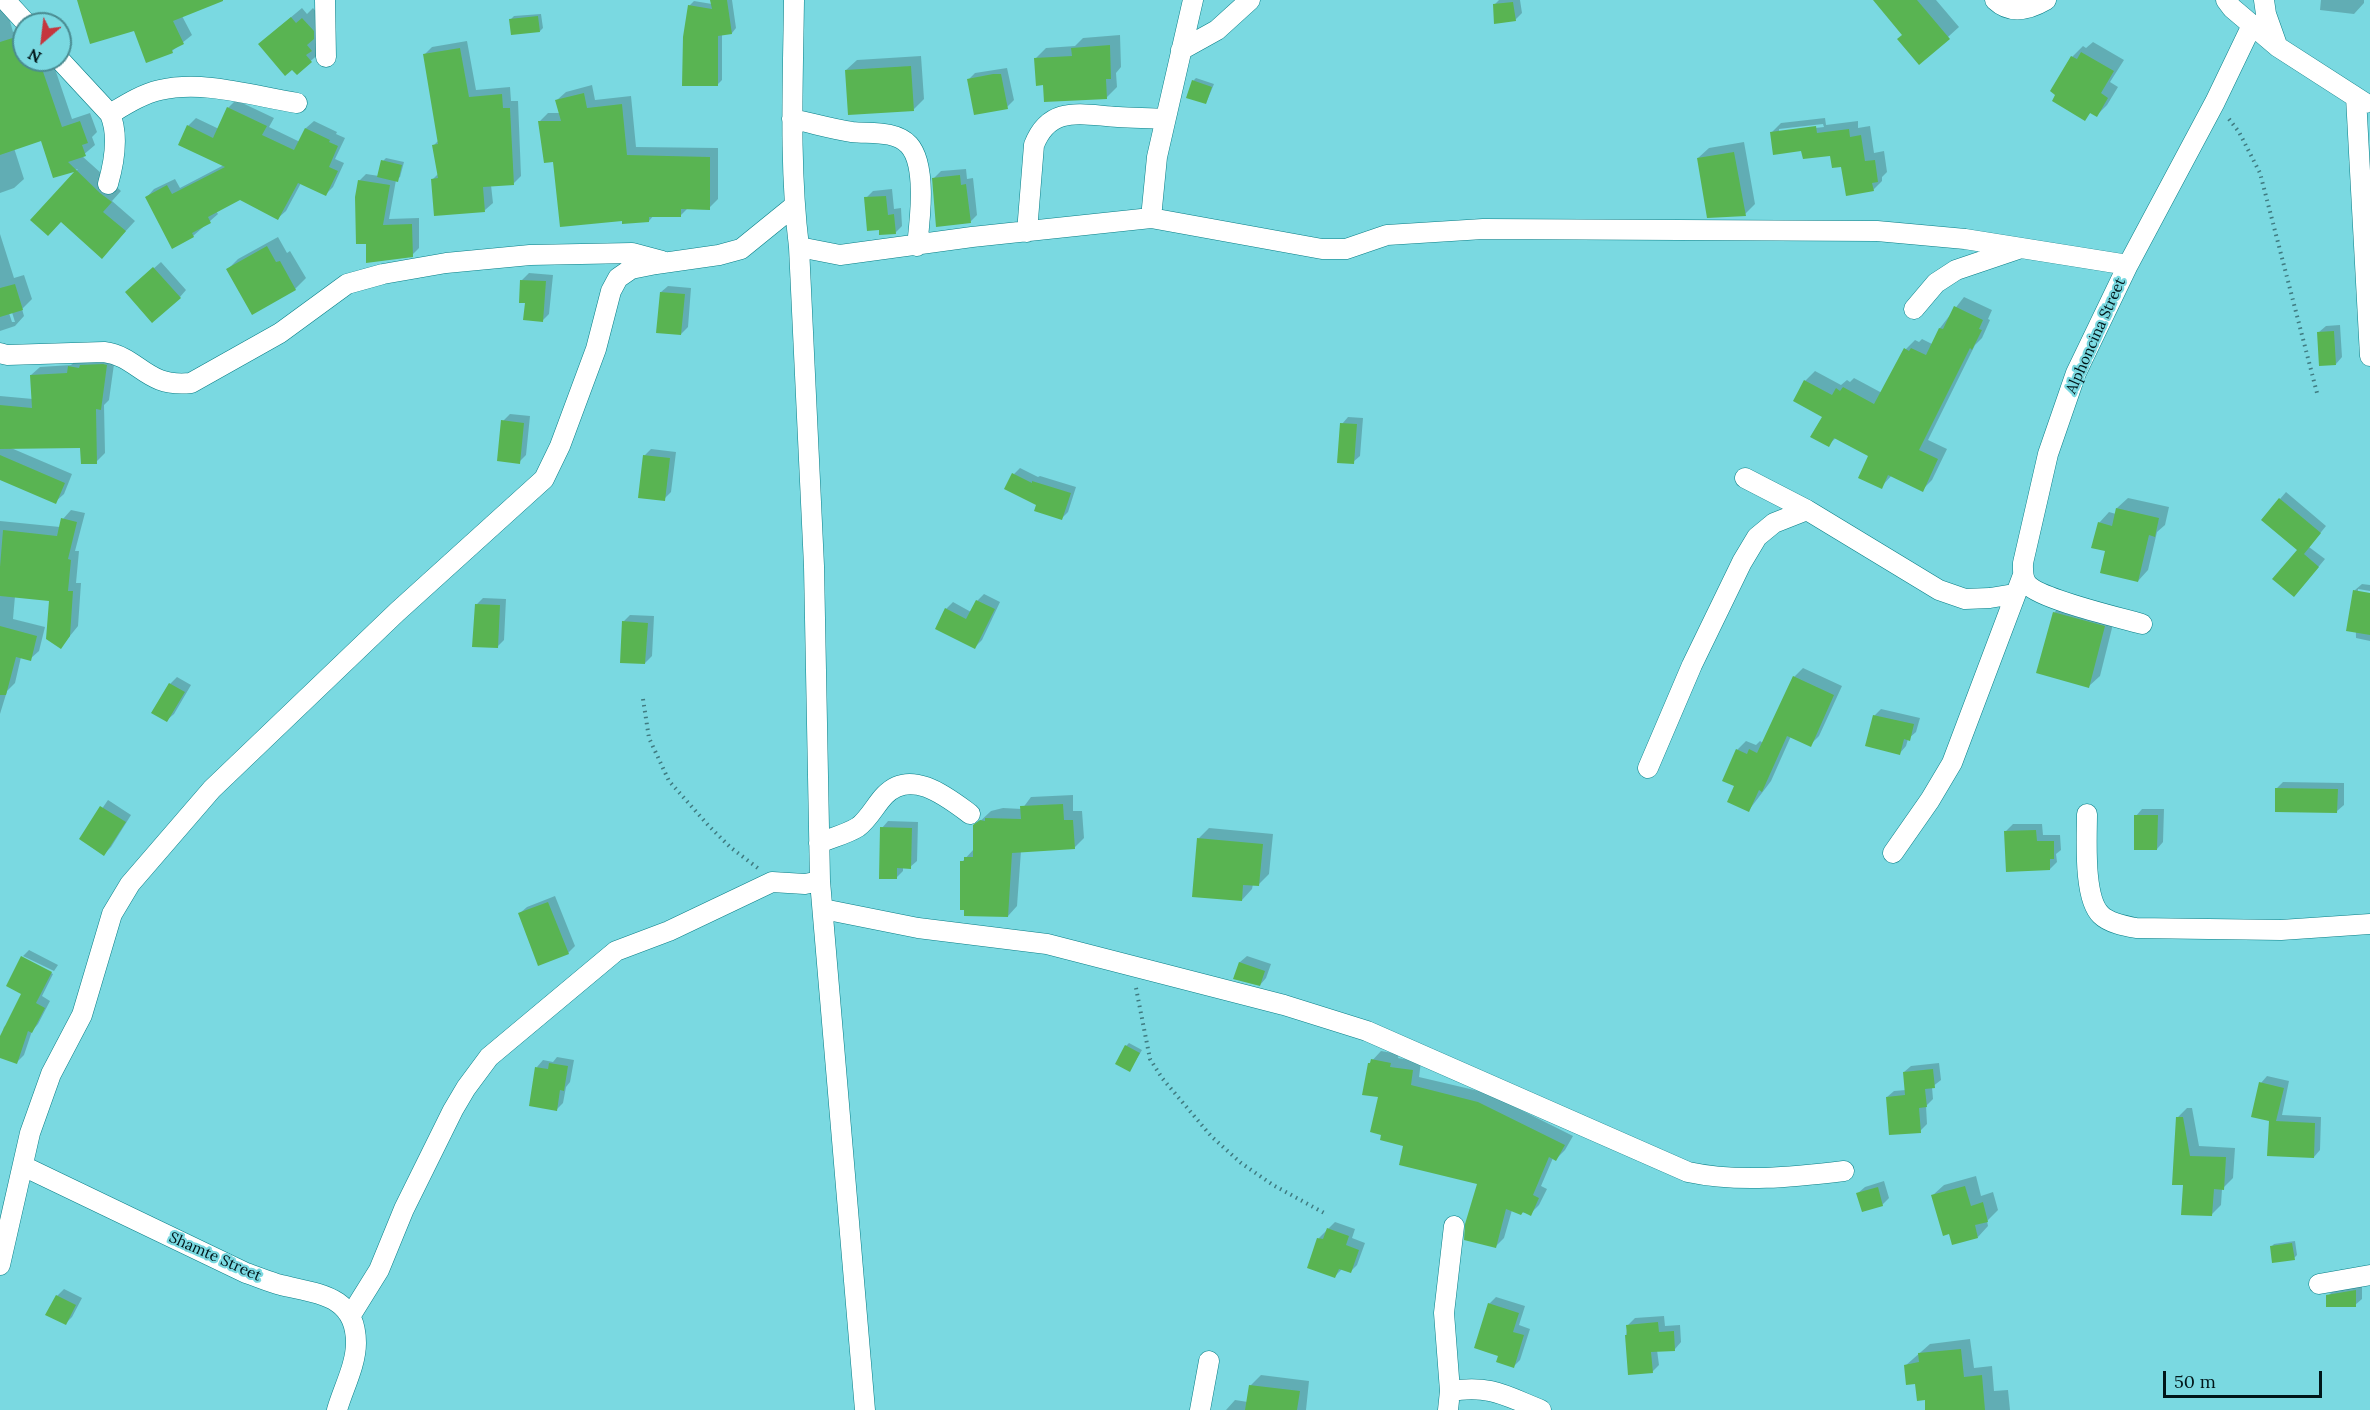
<!DOCTYPE html>
<style>
body{margin:0}
#map{position:relative;width:2370px;height:1410px;overflow:hidden;background:#7ad9e1;font-family:Lora,serif}
canvas{display:block}
.north{position:absolute;left:12px;top:12px;width:60px;height:60px;box-sizing:border-box;background:#7ad9e1;border:2px solid #498b91;border-radius:50%;rotate:208deg;font-size:16px;font-weight:700;line-height:24px;text-align:center;color:#001619}
.north::after{content:'';display:block;margin:auto;width:21px;height:27px;background:#c5363e;clip-path:polygon(50% 0,100% 100%,50% 72%,0 100%)}
.scale{position:absolute;left:2163px;top:1371px;width:159px;height:27px;box-sizing:border-box;border:3px solid #001619;border-top:0;padding-left:8px;font-size:18px;line-height:21px;white-space:nowrap;color:#001619;-webkit-text-stroke:4px #7ad9e1;paint-order:stroke}
</style>
<div id="map">
<canvas width="2370" height="1410"></canvas>
<div class="north">N</div>
<div class="scale">50 m</div>
</div>
<script>
const ctx = document.querySelector('canvas').getContext('2d');
ctx.lineJoin = 'round';
function paint(path, color) {
  ctx.fillStyle = color;
  ctx.fill(path, 'evenodd');
}
function trace(path, color, width, dash) {
  ctx.strokeStyle = color;
  ctx.lineWidth = width;
  ctx.lineCap = dash ? 'butt' : 'round';
  ctx.setLineDash(dash || []);
  ctx.stroke(path);
}
function write(font, color, halo, rows, align = 'center') {
  ctx.font = font + ' Lora,serif';
  ctx.lineWidth = 4.5;
  ctx.setLineDash([]);
  ctx.textBaseline = 'middle';
  ctx.strokeStyle = halo;
  ctx.fillStyle = color;
  for (const [text, x, y, turn = 0] of rows) {
    ctx.save();
    ctx.translate(x, y);
    ctx.rotate((+turn || 0) * Math.PI / 180);
    ctx.textAlign = isNaN(turn) ? turn : align;
    if (halo) ctx.strokeText(text, 0, 0);
    ctx.fillText(text, 0, 0);
    ctx.restore();
  }
}
const shadow = new Path2D(`
 M0,0H4L13,32L24,29V60H52L72,119L90,113L97,132L92,137L95,145L82,156L121,191L112,201L135,221L111,247L61,221L32,220L78,169L54,176L42,139L14,148L24,179L14,188L0,193Z
 M81,0H213L182,16L192,35L172,51Z
 M712,0H732L736,28L732,33L722,34V80L717,85L689,6L694,1L712,4Z
 M1499,0H1520L1522,13L1515,20L1494,5Z
 M1886,0H1936L1959,27L1919,63Z
 M2321,0H2364V3L2354,14L2320,10Z
 M302,8L307,14L313,8L323,20L322,51L297,73L271,34Z
 M541,14L543,28L540,31L511,19L514,16Z
 M1120,35L1121,67L1116,73L1117,87L1106,98L1044,84L1035,59L1046,48L1075,46L1083,38Z
 M467,41L476,90L510,87L511,101H518L521,176L513,184L491,185L493,203L485,210L433,179L439,173L433,146L439,140L424,55L432,47Z
 M2093,42L2124,60L2110,82L2118,87L2107,105L2097,115L2091,112L2085,119L2052,91L2072,57L2083,46L2086,48Z
 M921,56L924,99L914,109L846,70L857,60Z
 M1007,68L1014,100L1007,107L968,80L975,73Z
 M1196,78L1214,84L1206,103L1193,81Z
 M592,85L595,100L631,96L636,147L718,148V199L709,208H688L680,216L654,215L649,221L623,219L555,160L539,122L548,113H560L557,100L566,92Z
 M236,100L274,118L269,127L300,142L306,128L314,121L337,132L336,134L345,138L335,159L344,163L333,187L326,194L301,183L286,211L278,218L240,198L216,211L218,214L193,236L147,197L154,189L175,179L180,188L224,165L188,126L196,118L219,129L228,108Z
 M1825,118L1826,125L1858,121V128L1870,126L1874,153L1884,151L1887,172L1882,177V181L1873,190L1831,155L1803,149L1771,133L1781,123ZM1823,124L1824,127L1779,132V129Z
 M1744,142L1755,204L1745,214L1698,158L1709,148Z
 M386,158L404,162L400,177L396,180L389,219L419,218V248L412,255L367,243L359,181L366,174L379,176L383,161Z
 M966,169L967,179L973,178L977,215L970,222L934,178L941,171Z
 M892,189L894,209L901,208L902,226L895,233L880,229L866,198L873,191Z
 M0,234L14,278L24,275L32,299L22,309L24,316L15,326L0,331ZM10,306L15,322H12L7,307Z
 M278,237L287,253L290,251L306,278L295,289L228,269L238,259Z
 M161,262L186,290L180,297L134,286Z
 M529,273L553,275L549,314L543,320L526,302L522,280Z
 M668,286L691,288L688,327L681,334L661,292Z
 M1964,297L1992,310L1988,319L1990,320L1982,338L1975,345L1928,440L1947,449L1932,480L1922,490L1892,475L1881,487L1870,456L1837,437L1828,445L1824,416L1805,381L1815,371L1841,385L1847,380L1850,382L1854,378L1882,393L1906,349L1915,340L1919,342L1922,339L1932,344L1940,328Z
 M2340,325L2342,357L2336,364L2319,332L2326,326Z
 M115,357L109,400L104,405L105,453L96,462L82,447L11,448L72,474L64,494L55,502L0,478V396L33,399L31,375L40,367L71,365L79,358Z
 M510,414L530,416L526,455L519,462L503,421Z
 M1348,417L1363,418L1360,456L1353,462L1342,424Z
 M651,449L676,452L671,492L664,499L644,456Z
 M1020,468L1038,477L1040,476L1076,487L1068,512L1062,518L1038,504L1014,474Z
 M2286,492L2326,526L2309,547L2325,559L2300,589L2299,550L2280,499Z
 M2128,498L2169,507L2165,525L2157,532L2148,570L2138,581L2107,550L2099,523L2109,512L2116,514L2117,508Z
 M71,510L85,513L75,551H79L76,583H81L78,626L61,647L51,599L15,596L13,619L45,627L39,651L30,659L21,657L15,683L7,691L0,714V521L60,527L63,519Z
 M2362,584L2370,585V591L2358,589V592L2370,594V641L2356,638L2355,590Z
 M984,594L1000,602L982,640L975,647L946,609L953,602L971,612L977,601Z
 M483,598L506,599L504,640L497,647L476,605Z
 M2064,602L2115,616L2100,676L2089,686L2054,613Z
 M630,615L654,616L652,656L645,663L623,622Z
 M1803,668L1842,686L1819,736L1810,745L1791,736L1771,781L1749,810L1736,785L1724,780L1737,750L1746,741L1756,745L1760,741L1763,743L1794,677Z
 M177,677L191,685L174,714L167,720L170,684Z
 M1881,709L1920,718L1916,732L1908,739L1906,746L1900,753L1874,716Z
 M2283,782L2344,783V805L2337,811L2276,789Z
 M1073,795V811H1082L1084,838L1074,848L1021,851L1017,906L1008,916L962,862L974,849L975,826L991,811L1003,808L1022,809L1031,797Z
 M108,800L131,815L111,847L104,854L81,839Z
 M2142,809H2164L2163,842L2157,849L2136,816Z
 M888,821L918,822L917,861L910,867H903V871L896,878L882,828Z
 M2013,824H2042L2043,835H2060L2061,850L2056,854L2057,862L2050,869L2006,831Z
 M1209,828L1273,834L1269,874L1259,884H1253L1252,889L1242,900L1199,838Z
 M555,896L575,946L568,953L520,913L527,907Z
 M29,950L58,965L54,971L23,956Z
 M1247,956L1271,964L1266,978L1260,985L1235,978L1240,962Z
 M22,957L53,974L42,996L50,1001L38,1024L32,1031L24,1055L17,1062L0,1056V1040L4,1027L9,1023L29,983L8,985Z
 M1129,1043L1142,1050L1130,1070L1126,1046Z
 M1381,1051L1399,1054L1398,1058L1421,1062L1419,1077L1487,1093L1573,1136L1565,1150L1556,1159L1553,1158L1541,1186L1547,1189L1539,1205L1530,1214L1512,1210L1504,1238L1495,1247L1479,1182L1405,1145L1380,1096L1369,1064Z
 M557,1057L574,1060L570,1082L566,1087L563,1103L556,1110L537,1067L543,1060L553,1062Z
 M1939,1063L1941,1080L1932,1087L1933,1099L1926,1106L1927,1124L1920,1131L1887,1097L1894,1091L1906,1090L1904,1072L1911,1066Z
 M2267,1076L2289,1081L2282,1115L2321,1117L2320,1150L2314,1157L2270,1120L2261,1083Z
 M2187,1108H2192L2199,1146L2235,1148L2233,1178L2222,1189L2221,1205L2211,1215L2185,1184L2177,1118Z
 M1976,1176L1981,1196L1993,1192L1998,1210L1987,1221L1988,1226L1978,1237L1933,1195L1944,1185Z
 M1884,1181L1889,1198L1882,1205L1858,1193L1865,1187Z
 M1335,1222L1355,1229L1352,1238L1365,1243L1357,1265L1351,1271L1342,1269L1335,1276L1319,1238Z
 M2295,1241L2297,1255L2294,1258L2271,1247L2274,1244Z
 M2362,1284V1299L2355,1305L2328,1296L2335,1289Z
 M64,1289L82,1298L72,1317L66,1323L57,1296Z
 M1496,1297L1525,1306L1519,1325L1530,1329L1520,1360L1514,1366L1500,1355L1489,1304Z
 M1664,1316L1665,1326L1680,1325L1681,1342L1675,1349L1657,1350L1659,1365L1652,1372L1626,1335L1628,1325L1635,1318Z
 M1970,1339L1974,1368L1992,1366L1994,1391L2008,1390L2010,1410H1939L1926,1398L1905,1366L1930,1344Z
 M1261,1375L1309,1381L1306,1410H1226L1235,1400L1248,1402L1250,1386Z`);
const building = new Path2D(`
 M77,0H223V1L173,21L184,44L172,50L173,53L146,63L134,31L90,44Z
 M710,0H727L732,34L718,36V86H682L683,37L688,5L712,9Z
 M1873,0H1917L1950,39L1919,65L1897,39L1902,35Z
 M1513,2L1516,21L1494,24L1493,4Z
 M538,16L540,32L511,35L509,19Z
 M291,17L296,23L302,18L314,31V39L307,45L312,51L306,55L312,62L297,75L292,70L285,76L258,44Z
 M22,35L24,36V60H39L62,127L80,121L88,143L82,145L86,156L68,162L100,193L112,202L103,212L126,231L102,259L61,222L48,236L30,220L74,172L53,178L41,141L0,155V42Z
 M1110,45L1111,79H1106L1107,99L1044,102L1043,85L1036,86L1034,58L1072,56L1071,48Z
 M460,48L469,97L502,94L503,108H510L514,185L483,187L485,212L434,216L431,179L438,178L432,145L438,144L423,54Z
 M2081,52L2114,71L2101,93L2108,98L2097,117L2090,113L2085,121L2052,101L2055,95L2050,91L2071,56L2077,59Z
 M911,66L914,111L848,115L845,70Z
 M993,74H1001L1008,109L974,115L967,79Z
 M1192,80L1212,87L1206,104L1186,98Z
 M584,93L587,108L622,104L627,155L710,157V210L681,209V217H649V222L622,224V221L560,227L553,162L544,163L538,121H561L555,100Z
 M227,107L267,126L262,135L294,150L305,128L330,140L329,142L338,146L329,167L338,171L326,196L298,183L278,220L240,200L208,217L211,223L192,233L194,237L172,249L145,197L167,185L172,194L225,167L178,145L187,125L213,138Z
 M1816,126L1817,133L1849,129L1850,137L1861,135L1865,161L1875,160L1878,182L1872,183L1874,191L1846,196L1841,167L1832,168L1830,156L1803,159L1801,151L1773,155L1770,132Z
 M1734,152L1746,216L1707,218L1697,158Z
 M381,160L402,165L398,182L377,177Z
 M960,175L961,185L966,184L971,223L936,227L932,178Z
 M358,180L390,185L383,225L412,224L413,257L366,263V244H356L355,197Z
 M886,196L888,215L894,214L896,234L879,235V230L867,231L864,197Z
 M267,246L276,262L280,261L296,290L252,315L226,269Z
 M153,267L181,298L152,323L125,292Z
 M520,280L546,281L543,322L523,320L525,303H519Z
 M15,284L23,310L0,317V288Z
 M660,292L685,294L681,335L656,333Z
 M1954,306L1983,320L1979,329L1982,330L1972,350L1970,348L1919,450L1938,459L1923,492L1888,475L1882,489L1858,478L1868,456L1834,438L1829,447L1810,437L1822,417L1793,401L1804,380L1832,395L1836,388L1840,391L1843,387L1874,404L1904,348L1909,351L1911,348L1926,355L1939,328L1943,329Z
 M2334,331L2336,365L2319,366L2317,332Z
 M103,364L107,365L101,410L96,409L97,464H81L80,448L0,449V405L32,408L30,375L67,373L68,366L79,368L80,365Z
 M501,420L524,423L520,464L497,461Z
 M1340,423L1357,424L1354,464L1337,463Z
 M0,455L65,483L56,504L0,480Z
 M643,455L670,458L665,501L638,498Z
 M1012,473L1032,483V481L1071,493L1062,520L1034,511L1036,505L1004,489Z
 M2279,498L2321,533L2304,554L2319,567L2294,597L2272,579L2297,550L2261,520Z
 M2116,508L2159,518L2155,537L2149,535L2138,582L2100,573L2105,551L2091,548L2098,522L2112,526Z
 M61,518L77,522L68,559L71,560L68,591H73L70,636L61,649L46,639L49,601L0,596V567L3,530L57,536Z
 M2353,590L2370,593V635L2346,631Z
 M976,600L995,609L975,649L935,629L945,608L966,619Z
 M475,604L500,605L498,648L472,647Z
 M2053,612L2105,626L2089,688L2036,673Z
 M622,621L648,623L645,664L620,663Z
 M0,626L37,636L31,661L16,657L6,695H0Z
 M1793,676L1834,695L1811,747L1787,736L1762,792L1759,790L1749,812L1727,802L1734,786L1722,781L1736,749L1747,754L1749,749L1757,753Z
 M169,683L185,692L167,722L151,713Z
 M1873,715L1914,724L1910,741L1904,739L1900,755L1865,746Z
 M2275,788L2338,789L2337,813L2275,812Z
 M1063,804L1064,820H1073L1075,849L1012,853L1008,917L964,916V910H960V861H964V857H973V825L980,820L985,821V818L1021,819L1020,806Z
 M100,806L126,822L104,856L79,839Z
 M2134,815H2158L2157,850H2134Z
 M880,827L912,828L911,869L897,868V879H879Z
 M2036,830L2037,841H2054V859H2050V870L2006,872L2004,831Z
 M1197,838L1263,844L1259,886L1243,885L1242,901L1192,897Z
 M548,902L569,954L538,966L518,913Z
 M21,956L52,972L36,1003L45,1008L32,1033L28,1031L17,1064L0,1058V1036L21,994L6,986Z
 M1239,962L1265,971L1260,986L1233,979Z
 M1125,1045L1140,1053L1130,1072L1115,1064Z
 M1371,1059L1391,1063L1390,1067L1413,1070L1411,1085L1478,1102L1565,1145L1556,1161L1549,1157L1533,1195L1539,1198L1531,1216L1523,1212L1521,1215L1506,1209L1496,1248L1464,1240L1465,1224L1477,1184L1399,1165L1403,1146L1380,1140L1381,1135L1370,1132L1378,1097L1362,1095L1368,1063H1370Z
 M549,1063L568,1066L564,1091L560,1090L557,1111L529,1106L535,1067L548,1069Z
 M1933,1069L1935,1088L1925,1089L1927,1107L1919,1108L1921,1133L1889,1135L1886,1097L1905,1095L1903,1072Z
 M2259,1082L2284,1088L2276,1121L2315,1123L2314,1158L2267,1156L2269,1121L2251,1117Z
 M2176,1117H2183L2190,1156L2226,1157L2224,1190L2214,1189L2212,1216L2181,1215L2183,1185H2172Z
 M1965,1186L1971,1206L1983,1202L1988,1222L1975,1225L1978,1238L1952,1245L1949,1234L1943,1236L1931,1195Z
 M1878,1187L1883,1206L1862,1212L1856,1193Z
 M1327,1228L1349,1236L1346,1245L1359,1250L1351,1273L1339,1269L1335,1278L1307,1268L1317,1238L1323,1239Z
 M2292,1243L2295,1260L2272,1263L2270,1246Z
 M2356,1290V1307H2326V1295Z
 M56,1295L76,1305L66,1325L45,1315Z
 M1488,1303L1519,1313L1513,1332L1524,1335L1514,1368L1496,1362L1498,1356L1474,1348Z
 M1658,1322L1659,1332L1674,1331L1675,1351L1651,1352L1653,1373L1628,1375L1625,1335H1627L1626,1325Z
 M1961,1349L1964,1377L1982,1375L1985,1410H1925V1400L1917,1401L1915,1384L1906,1385L1904,1365L1919,1362L1918,1353Z
 M1249,1385L1300,1391L1297,1410H1245Z`);
const path = new Path2D(`
 M2229,119L2239,132L2260,173L2317,393
 M643,699L649,738L669,781L708,825L730,847L759,869
 M1136,988L1150,1059L1162,1078L1211,1136L1241,1163L1273,1185L1326,1214`);
const minor = new Path2D(`
 M5,0L27,24
 M325,0L326,57
 M794,0C793,82 789,166 799,247L814,566L820,881L865,1410
 M1995,0C2011,15 2029,10 2046,0
 M2226,0L2232,8L2278,47L2365,103
 M2264,0L2266,14L2277,45
 M1181,50L1217,30L1250,0
 M60,60L110,114C119,135 114,163 108,184
 M2356,97L2370,356
 M110,114C125,105 142,94 160,90C204,80 253,96 297,103
 M792,119C812,123 832,129 852,132C870,134 895,130 909,145C927,165 920,220 917,246
 M1151,218L1157,157L1193,0
 M1027,232L1034,145C1050,104 1082,115 1118,117C1133,118 1149,118 1165,119
 M799,247L840,255L972,237L1151,218L1322,249H1346L1387,235L1483,229L1877,231L1965,239L2128,265
 M1914,309L1936,283L1956,270L2021,248
 M0,353L7,355L104,352C140,357 145,388 191,383L280,333L347,284L383,274L446,263L530,255L632,253L662,261
 M1745,478L1807,510L1939,590L1965,599L1990,598L2014,594
 M2142,624C2118,617 2043,600 2028,585C2022,579 2023,571 2023,563L2048,454L2076,373L2128,265L2215,102L2252,25
 M1648,768L1692,665L1742,562L1757,537L1774,523L1807,510
 M2087,814C2087,838 2083,898 2101,915C2109,923 2125,926 2136,928L2281,930L2370,924
 M819,843C831,838 847,834 858,827C869,819 876,804 885,795C911,768 947,797 970,814
 M1893,853L1930,800L1952,763L2023,575
 M823,909L918,928L1047,944L1284,1005L1367,1031L1688,1172C1739,1183 1793,1177 1844,1171
 M23,1166L246,1273C258,1277 269,1282 281,1285C318,1294 356,1295 356,1343C356,1365 343,1389 337,1410
 M0,1265L30,1133L51,1074L82,1015L112,914L130,884L212,789L397,612L544,479L560,446L596,349L611,291L618,278L631,269L656,264L719,255L741,249L794,206
 M2319,1284L2370,1275
 M351,1315L379,1270L404,1209L453,1110L466,1088L489,1057L616,951L669,931L772,882L805,884L820,881
 M1450,1391C1491,1385 1504,1395 1541,1410
 M1200,1410L1209,1361
 M1448,1410L1450,1391L1444,1313L1454,1226`);
const streetNames = [
 ["Alphoncina Street",2096,336,-66],
 ["Shamte Street",215,1257,24]
];
paint(shadow, '#0003');
paint(building, '#59b452');
trace(minor, '#087e86', 21);
trace(path, '#3f7b81', 4, [1.5, 4.5]);
trace(minor, '#fff', 20);
write('15px', '#001619', '#7ad9e1', streetNames);
</script>
